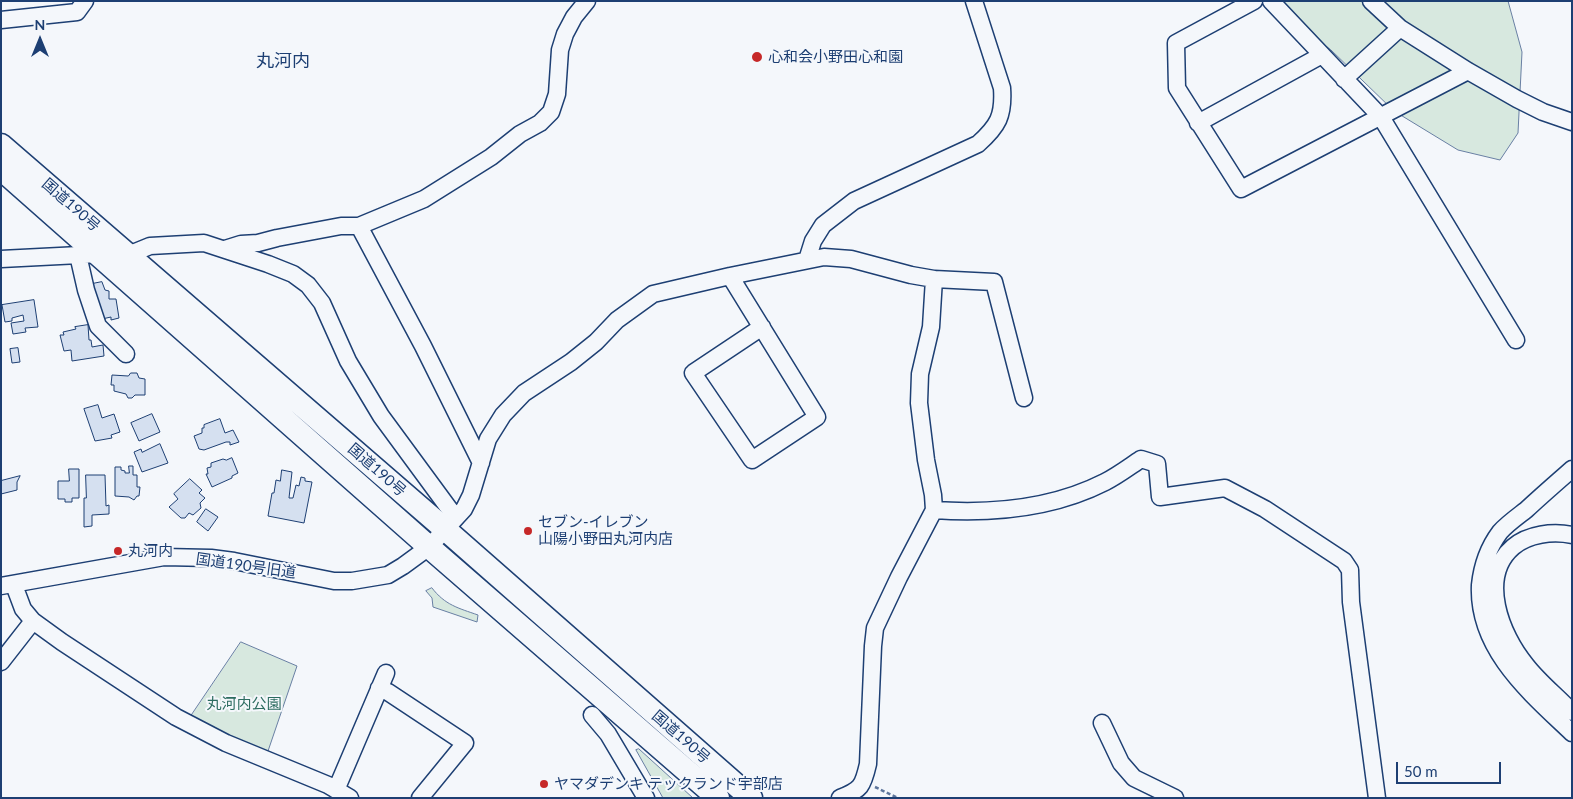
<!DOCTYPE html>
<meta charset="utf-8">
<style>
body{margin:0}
#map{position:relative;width:1573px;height:799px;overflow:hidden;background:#f4f7fb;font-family:Lato,sans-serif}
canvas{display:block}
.frame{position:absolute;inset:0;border:2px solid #1d3f73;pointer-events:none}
.north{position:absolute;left:15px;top:15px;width:50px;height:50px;-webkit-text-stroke:4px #f4f7fb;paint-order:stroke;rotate:0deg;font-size:14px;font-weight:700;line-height:20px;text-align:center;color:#1d3f73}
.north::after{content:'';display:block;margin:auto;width:18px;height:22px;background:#1d3f73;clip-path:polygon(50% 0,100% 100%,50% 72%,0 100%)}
.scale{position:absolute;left:1396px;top:762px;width:105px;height:22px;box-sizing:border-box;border:2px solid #1d3f73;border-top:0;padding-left:6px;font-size:15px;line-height:18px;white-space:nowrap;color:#1d3f73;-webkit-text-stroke:4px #f4f7fb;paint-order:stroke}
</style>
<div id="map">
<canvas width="1573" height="799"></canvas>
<div class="frame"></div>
<div class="north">N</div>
<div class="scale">50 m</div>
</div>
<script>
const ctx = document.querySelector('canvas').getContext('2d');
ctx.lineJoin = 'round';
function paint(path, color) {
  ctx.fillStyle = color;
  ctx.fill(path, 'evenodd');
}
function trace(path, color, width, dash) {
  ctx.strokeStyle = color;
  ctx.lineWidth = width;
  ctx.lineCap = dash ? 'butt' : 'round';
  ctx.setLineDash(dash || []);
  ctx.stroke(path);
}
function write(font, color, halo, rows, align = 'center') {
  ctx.font = font + ' Lato,"Noto Sans JP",sans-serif';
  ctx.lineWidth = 4;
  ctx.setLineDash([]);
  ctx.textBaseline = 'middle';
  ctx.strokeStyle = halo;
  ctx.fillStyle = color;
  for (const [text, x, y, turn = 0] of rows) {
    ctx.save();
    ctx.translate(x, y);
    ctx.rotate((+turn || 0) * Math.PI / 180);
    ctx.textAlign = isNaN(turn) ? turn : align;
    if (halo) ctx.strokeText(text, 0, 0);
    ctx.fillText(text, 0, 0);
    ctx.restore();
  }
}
const green = new Path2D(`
 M1267,1H1508L1522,52L1518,133L1500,160L1458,150L1394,111L1331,50Z
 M432,588C445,605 458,608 478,615L477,622L433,607L432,598L426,591Z
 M241,642L297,666L267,754L189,719Z
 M639,749L693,798H663L636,750Z`);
const building = new Path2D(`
 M102,282L105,290L109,291V299H116L119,318L111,320V317L102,319L92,284Z
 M34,300L38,327L25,328L26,332L13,334L11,323L24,321L23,315L12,318V321L5,322L2,305Z
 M88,325L89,340H91L92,347L103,345L104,356L72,361L71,350L64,351L60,335H64L63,332L76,329L75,327Z
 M18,348L20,362L12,363L10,349Z
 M131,373H137L139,378L145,379V395H135L132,398H128L126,394L114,391V385H111L112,375L128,376Z
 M98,405L102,418L114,414L120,432L111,435L112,438L95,441L84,409Z
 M152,414L160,432L139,441L131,423Z
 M220,419L225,433L233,430L239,442L230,445V442H226L204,450L199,449L194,436L202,433V428H204V425Z
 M160,444L168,463L142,472L134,452L141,449L142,452Z
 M232,458L238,473L232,476V478L212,487L206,474H208L207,468L211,467V463L223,459L226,460Z
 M129,466H133V475H137V487H140L139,496H137L134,500L129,497L115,496V467H121V470L125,471V473H129Z
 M69,469H79V498H72V502H65V499H58V481H69Z
 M282,470L292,472L289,498H293L296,485L299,486L301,477L305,478V481L312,482L304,523L268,516L272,493H274L276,480L280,481Z
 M86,475H105L106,506L109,505V514L92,515V526L84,527V498H86Z
 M20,476L17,482V490L1,494V481Z
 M190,479L202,490L199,493L205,498L200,503L201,508L193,515L189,513L185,518H181L169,507L178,499L174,494Z
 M206,509L218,517L208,531L197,522Z`);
const path = new Path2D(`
 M875,787L898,798`);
const minor = new Path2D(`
 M1254,1L1176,43L1177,88L1241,189L1468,71
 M1271,1L1381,117L1516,340
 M1371,1L1400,28L1468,71L1517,99L1543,112L1572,122
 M1,20L77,12L85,1
 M1344,79L1400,28
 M1198,123L1322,55
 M359,226L423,346L481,463
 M225,249L241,244L258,243L277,238L341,226H359L424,199L491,157L520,134L540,123L551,112L557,94L560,50L565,34L574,17L587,1
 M78,255L86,290L98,326L126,354
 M1,259L99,254L128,255L150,246L204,243L268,264L293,274L308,285L322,303L348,361L381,416L456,518
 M807,260L813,241L823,225L854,201L978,144C998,126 1004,116 1002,88L974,1
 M730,276L817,417L752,460L693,373L762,327
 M934,279L994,282L1024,398
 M1572,469C1556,483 1541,496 1526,510C1517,517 1507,524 1500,532C1488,548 1482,566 1480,585C1477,649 1530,693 1572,733
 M934,510C992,514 1052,509 1105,482C1117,476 1129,467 1141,459L1157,464L1160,497L1225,488L1265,509L1344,561L1350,570L1351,602L1377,798
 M1572,535C1553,531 1528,534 1513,547C1478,577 1501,635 1526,665C1539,682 1557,696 1572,712
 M14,585L23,609L33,621L62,642L176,717L226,743L328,785L350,798
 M1,586L164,557L211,558L234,561L334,581H352L388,575L403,566L429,547L464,509L471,495L488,439L503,415L524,393L571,362L596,342L617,320L653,294L730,276L824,257L851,259L911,275L934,279L931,327L920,374L919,403L926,460L933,495L934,510L899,577L875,628L873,646L868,764C863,786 861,790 840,798
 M1,662L33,621
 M379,688L388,692L465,743L420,798
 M592,715L608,734L646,798
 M1102,723L1121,763L1134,778L1175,798
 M336,790L386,673`);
const highway = new Path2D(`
 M1,145L446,530L751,798
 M1,169L429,547L718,798`);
const markers = [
 [757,57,6,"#c62828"],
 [528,531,5,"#c62828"],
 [118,551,5,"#c62828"],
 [544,784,5,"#c62828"]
];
const poiNames = [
 ["心和会小野田心和園",768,57],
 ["セブン-イレブン",538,522],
 ["山陽小野田丸河内店",538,539],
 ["丸河内",128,551],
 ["ヤマダデンキ テックランド宇部店",554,784]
];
const streetNames = [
 ["国道190号",71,205,41],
 ["国道190号",377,470,41],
 ["国道190号旧道",246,566,8],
 ["国道190号",681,737,41]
];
const parkNames = [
 ["丸河内公園",244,704]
];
const quarterNames = [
 ["丸河内",283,61]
];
paint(green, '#d7e8df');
trace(green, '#687fa3', 1);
paint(building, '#d5e0f0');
trace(building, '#1d3f73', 1);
trace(minor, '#1d3f73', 19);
trace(highway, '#1d3f73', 25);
trace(path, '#5e769c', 2.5, [4, 2.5]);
trace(minor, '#f4f7fb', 16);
trace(highway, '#f4f7fb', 22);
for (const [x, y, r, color] of markers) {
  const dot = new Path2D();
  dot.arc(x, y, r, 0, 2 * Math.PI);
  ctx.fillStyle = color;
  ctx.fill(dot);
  trace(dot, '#f4f7fb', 2);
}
write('15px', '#1d3f73', '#f4f7fb', poiNames, 'left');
write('15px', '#1d3f73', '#f4f7fb', streetNames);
write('15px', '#2c6c60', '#f4f7fb', parkNames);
write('18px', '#1d3f73', '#f4f7fb', quarterNames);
</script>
